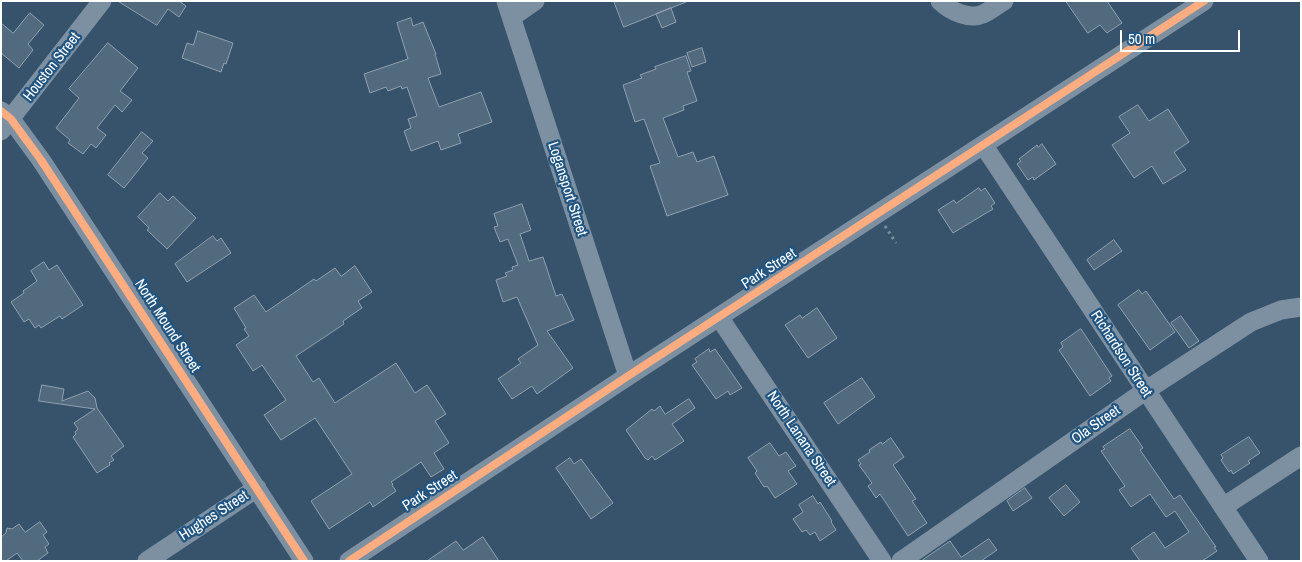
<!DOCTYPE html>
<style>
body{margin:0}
#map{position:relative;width:1302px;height:562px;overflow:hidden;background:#37536b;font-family:"Archivo Narrow",sans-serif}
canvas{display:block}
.frame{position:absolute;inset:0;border:2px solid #fff;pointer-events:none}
.scale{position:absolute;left:1120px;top:30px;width:120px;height:22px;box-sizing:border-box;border:2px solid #fff;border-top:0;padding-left:6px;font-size:15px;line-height:18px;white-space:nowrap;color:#fff;-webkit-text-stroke:4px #215581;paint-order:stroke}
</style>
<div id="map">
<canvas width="1302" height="562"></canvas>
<div class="frame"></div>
<div class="scale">50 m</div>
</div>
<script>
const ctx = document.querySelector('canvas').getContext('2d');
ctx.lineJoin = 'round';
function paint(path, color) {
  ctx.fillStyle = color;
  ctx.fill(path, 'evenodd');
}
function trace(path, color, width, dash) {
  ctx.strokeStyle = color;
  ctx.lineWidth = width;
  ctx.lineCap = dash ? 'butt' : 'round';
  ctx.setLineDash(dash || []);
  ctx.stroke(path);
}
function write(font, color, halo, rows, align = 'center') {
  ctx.font = font + ' "Archivo Narrow",sans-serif';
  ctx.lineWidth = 4.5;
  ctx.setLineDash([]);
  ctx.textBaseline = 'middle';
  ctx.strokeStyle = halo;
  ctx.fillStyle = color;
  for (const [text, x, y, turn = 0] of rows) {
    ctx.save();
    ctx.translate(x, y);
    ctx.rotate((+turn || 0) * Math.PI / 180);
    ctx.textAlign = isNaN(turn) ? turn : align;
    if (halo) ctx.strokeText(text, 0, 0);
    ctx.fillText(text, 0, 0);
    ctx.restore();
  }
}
const building = new Path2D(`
 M118,1H179L186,6L179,17L168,9L157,25Z
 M614,1H686V2L624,27Z
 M1066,1H1107L1122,23L1107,33L1100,25L1088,33Z
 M671,8L676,22L662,28L656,14Z
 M30,13L44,25L28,44L33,50L19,68L1,53V23L13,33Z
 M411,18L413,26L423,22L436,54H435L441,74L428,78L439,107L481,92L492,122L458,134L461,143L441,150L438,141L411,151L404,131L411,128L408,119L417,116L407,87L402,89L401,86L388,91L386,87L370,93L364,74L408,59L397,23Z
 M198,31L233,43L226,64L224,63L221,72L182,58L187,43L193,45Z
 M108,43L138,68L120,91L132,100L122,112L115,105L97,128L106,135L96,148L91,144L83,154L68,143L70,140L56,128L79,98L69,89Z
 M702,48L706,62L692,67L687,53Z
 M686,56L691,71L687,72L697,101L683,106L684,110L663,118L678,157L693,152L697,162L714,156L728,195L667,216L650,166L660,163L644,119L635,122L623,85L642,78L640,75L656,69L655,67Z
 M1138,105L1149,121L1168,109L1189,142L1174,152L1186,170L1163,184L1152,166L1134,178L1112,145L1130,133L1119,117Z
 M142,132L153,141L142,153L148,158L124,188L108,175Z
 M1042,144L1056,164L1034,180L1033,177L1028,180L1017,164L1021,161L1019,159L1037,145L1038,147Z
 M979,188L981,191L985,188L995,203L991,206L993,209L953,233L938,210L954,200L956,203Z
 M160,193L168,201L173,196L196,218L167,249L147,230L149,228L138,217Z
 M522,204L531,230L520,234L529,261L543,257L556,296L562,294L574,320L547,331L573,368L537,394L532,386L512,399L498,379L521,363L518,359L538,345L517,297L503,302L496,280L507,276L505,273L513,270L512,267L518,265L508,239L500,242L494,227L498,226L494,214Z
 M213,236L217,241L221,238L231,253L187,282L175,264Z
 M1114,240L1122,251L1094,270L1087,260Z
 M44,262L49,270L57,265L83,305L62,319L60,316L41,328L39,325L35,328L29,319L24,322L11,302L24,293L23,291L37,281L31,271Z
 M355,266L372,292L358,301L362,308L343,321L344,324L296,356L313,382L319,378L335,403L396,363L415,393L427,385L446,414L435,421L449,443L434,453L444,469L431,477L421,462L391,482L393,484L392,485L396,491L373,507L370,502L329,529L311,501L352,474L315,418L281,440L264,415L286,400L262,365L253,371L236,345L249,336L244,329L246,328L234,308L254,295L266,312L314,279L316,281L335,268L341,276Z
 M1139,290L1142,294L1146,291L1175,332L1150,350L1118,305Z
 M817,308L837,338L808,358L785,325L800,315L802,318Z
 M1181,316L1199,341L1189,348L1171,323Z
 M1081,329L1112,376L1109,378L1111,381L1090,396L1059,350L1063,347L1061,343Z
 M709,349L710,352L715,349L742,388L730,395L728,391L716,399L692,365L697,362L695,359Z
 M862,378L875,397L838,424L824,403Z
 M42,385L64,389L62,401L88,391L95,398L97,408L124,446L111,456L114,460L109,463L110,465L97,473L73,437L76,434L75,432L78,429L74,423L95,409L39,401Z
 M689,399L695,408L672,424L684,441L655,460L652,456L648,460L645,458L626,430L652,409L654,411L660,406L665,414Z
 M1130,429L1143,448L1140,450L1174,499L1180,495L1216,547H1214L1217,551L1202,561H1140L1131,548L1154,532L1165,548L1189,532L1175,511L1166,517L1150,494L1131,507L1119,490L1125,486L1101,451L1105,449L1103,447Z
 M1249,437L1260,453L1248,461L1250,463L1233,474L1231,470L1229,472L1221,460L1223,458L1221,455Z
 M891,438L904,457L893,465L916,499L912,501L927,523L908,536L880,494L876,498L868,486L872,483L859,465L861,464L858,460L870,452L869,450L881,442L882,444Z
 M770,443L779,456L786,452L796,466L788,471L797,484L775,498L767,486L764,487L755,473L757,471L748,458Z
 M570,458L574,464L581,459L613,503L591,519L556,468Z
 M1066,485L1080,502L1064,516L1049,498Z
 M1025,488L1032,498L1013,511L1007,501Z
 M813,496L818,504L820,502L832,521L831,522L836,530L820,541L815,532L810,535L806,530L802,532L793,519L803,512L799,505Z
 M40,522L47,532L43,535L49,544L45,547L48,553L37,561H23L17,553L6,561H1V537L6,533L7,528L12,529L19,524L25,532Z
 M483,537L499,561H427L456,541L463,550Z
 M989,539L997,550L981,561H921L950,541L961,557Z`);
const path = new Path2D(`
 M885,226L896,243`);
const street = new Path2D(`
 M506,1L628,376
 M940,1C950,11 969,20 983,14C990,11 997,5 1004,1
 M512,17L535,1
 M1,111L11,119L41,160L304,561
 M1,131L102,1
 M984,146L1259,561
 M719,317L882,561
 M1223,507L1301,456
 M147,561L257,488
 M349,561L628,376L1204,1
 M901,561L1145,391L1251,322L1281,310L1301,307`);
const cycleway = new Path2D(`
 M1,111L11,119L41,160L304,561
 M349,561L628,376L1204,1`);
const streetNames = [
 ["Houston Street",52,67,-52],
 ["Logansport Street",567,189,72],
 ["Park Street",769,269,-33],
 ["North Mound Street",167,326,57],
 ["Richardson Street",1121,354,57],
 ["Ola Street",1096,425,-35],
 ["North Lanana Street",801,439,56],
 ["Park Street",430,491,-33],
 ["Hughes Street",214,516,-33]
];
paint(building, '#526a7d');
trace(building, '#90a1b0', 1);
trace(path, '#7d90a1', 3, [2.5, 4]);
trace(street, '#7d90a1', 19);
trace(cycleway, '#ffac80', 8);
write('15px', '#fff', '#215581', streetNames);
</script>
